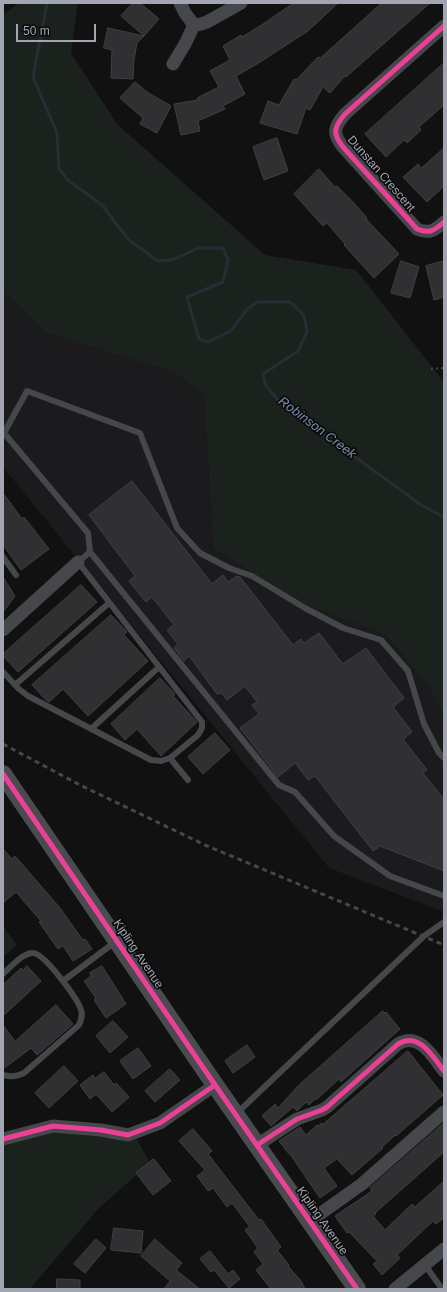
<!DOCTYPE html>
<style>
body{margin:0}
#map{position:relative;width:447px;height:1292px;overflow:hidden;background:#111;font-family:Helvetica,sans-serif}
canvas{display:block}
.frame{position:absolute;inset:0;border:4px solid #a2a5b2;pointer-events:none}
.scale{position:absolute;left:16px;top:24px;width:80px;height:18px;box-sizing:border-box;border:2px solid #a2a5b2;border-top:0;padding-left:5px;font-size:12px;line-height:14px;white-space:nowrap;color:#a2a5b2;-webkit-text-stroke:3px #0c0c0d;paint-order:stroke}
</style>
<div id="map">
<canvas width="447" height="1292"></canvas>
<div class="frame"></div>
<div class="scale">50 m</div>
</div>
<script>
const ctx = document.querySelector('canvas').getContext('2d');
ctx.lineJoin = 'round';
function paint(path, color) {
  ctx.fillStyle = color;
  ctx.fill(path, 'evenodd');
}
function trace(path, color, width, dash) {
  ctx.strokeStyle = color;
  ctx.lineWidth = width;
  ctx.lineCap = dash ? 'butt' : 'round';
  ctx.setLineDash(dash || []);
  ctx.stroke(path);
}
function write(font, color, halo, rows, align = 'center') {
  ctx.font = font + ' Helvetica,sans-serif';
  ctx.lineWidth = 3.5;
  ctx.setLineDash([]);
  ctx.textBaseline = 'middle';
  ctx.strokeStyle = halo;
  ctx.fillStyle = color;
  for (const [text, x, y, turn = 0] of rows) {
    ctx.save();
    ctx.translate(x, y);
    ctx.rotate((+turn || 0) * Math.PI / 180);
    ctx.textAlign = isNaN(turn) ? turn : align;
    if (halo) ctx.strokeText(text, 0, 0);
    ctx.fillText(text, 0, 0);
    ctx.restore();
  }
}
const built = new Path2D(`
 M3,294L9,296L44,332L175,373L204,396L213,548L300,603L386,635L428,686L444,714V912L329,868L3,467Z`);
const green = new Path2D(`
 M19,3H78L71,53L117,124L265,255L356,270L444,382V714L428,686L386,635L300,603L213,548L204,396L175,373L44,332L9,296L3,294V15Z
 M3,926L17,945L3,957Z
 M42,1126L134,1134L150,1163L98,1209L30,1289H3V1139Z`);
const stream = new Path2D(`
 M47,3L33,77L57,133L59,169L69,181L101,204L129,240L158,261L172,260L199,248H223L228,260L223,282L187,297L199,339L207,342L231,331L247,309L258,302H290L304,315L307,332L298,351L263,374L265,385L280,402L421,505L444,517`);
const building = new Path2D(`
 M133,3H140L159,19L144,36L121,16Z
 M294,3H338L308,31L257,64L236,76L245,94L223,106L225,109L198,121L200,131L181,135L174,104L198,100L197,98L219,87L210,71L230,60L223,46L241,35L242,37L263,24Z
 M382,3H430L346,77L345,76L330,93L323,87L310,110L306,108L297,134L260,123L268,101L279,105L294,79L296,80L318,57L320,58Z
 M108,28L144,36L137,43L134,60L133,79L111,78L112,50L104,48Z
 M444,63V105L419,127L421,130L407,143L404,140L386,157L365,134Z
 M135,82L147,92L171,106L157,133L140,124L143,118L120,98Z
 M277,138L288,171L264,180L253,147Z
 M444,148V186L427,202L403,177L418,164L421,168Z
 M319,169L335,187L337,186L354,203L367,218L366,219L399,254L374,278L344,245L345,244L327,223L323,226L294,194Z
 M401,261L419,267L410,298L391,293Z
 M444,261V297L434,300L426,266Z
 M132,481L212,584L223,575L228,582L237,576L240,577L293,645L301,639L304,643L319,633L343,664L366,648L404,698L393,707L412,732L403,739L427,770L423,773L442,797L444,798V871L380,846L373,851L315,776L308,780L295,763L278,777L240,728L259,714L252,705L257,702L245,686L227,700L222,693L217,694L189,656L184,661L174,648L178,644L167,630L174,625L152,597L146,602L129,581L135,576L89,515Z
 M3,493L22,519L24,517L49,549L21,570L3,545Z
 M3,577L15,596L3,612Z
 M81,585L97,602L18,672L3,656V654Z
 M111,615L127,632L124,635L148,661L88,716L63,689L49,702L46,700L32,685Z
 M160,678L175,694L173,696L197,722L161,756L137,729L125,740L111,724Z
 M215,733L230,750L203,774L188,757Z
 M3,849L12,859L15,856L60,908L82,939L83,940L85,939L92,949L73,961L63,946L58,949L39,922L41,921L16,892L3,903Z
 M27,966L41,981L3,1016V985L21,968L23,970Z
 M102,966L126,1004L106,1018L94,1000L96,998L84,981L91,976L90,973Z
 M56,1005L73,1024L37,1055L31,1048L3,1069V1025L15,1041Z
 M383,1011L385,1013L386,1012L400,1029L341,1082L339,1079L316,1100L315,1099L309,1105L306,1102L297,1111L293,1107L271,1126L262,1116L275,1104L278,1108L299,1085Z
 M113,1021L128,1037L110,1053L96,1036Z
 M247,1045L255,1057L233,1073L225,1061Z
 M138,1048L151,1066L133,1079L120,1061Z
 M408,1051L443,1095L396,1136L395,1135L382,1147L383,1148L352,1175L337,1159L324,1168L337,1186L320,1198L290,1154H289L279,1141L300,1127L306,1135L317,1125L318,1126L322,1123L323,1124Z
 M64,1066L78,1081L49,1108L35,1093Z
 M170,1069L180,1080L155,1102L145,1091Z
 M104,1072L114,1085L116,1083L129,1097L112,1112L96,1094L90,1099L80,1085L93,1075L95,1078Z
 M444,1123V1152L375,1213L376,1214L373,1216L385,1230L412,1204L415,1207L444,1181V1218L436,1224L433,1221L397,1255L400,1258L382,1275L373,1264L377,1261L349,1232L347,1233L335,1216L372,1191L370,1188Z
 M193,1129L212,1151L208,1154L259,1220L261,1219L281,1247L277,1250L289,1265L288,1266L301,1281L305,1289H271L256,1270L263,1264L254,1252L258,1248L245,1230L250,1227L232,1203L227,1207L213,1188L208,1191L197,1176L205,1170L179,1141Z
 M154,1159L171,1181L153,1195L136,1173Z
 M114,1228L143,1231L141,1253L111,1250Z
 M96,1239L106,1248L85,1273L74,1264Z
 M155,1239L182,1263L176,1270L200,1289H164L170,1281L141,1256Z
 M210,1251L228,1274L233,1270L240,1279L229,1288L214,1270L211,1272L200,1259Z
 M57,1279L80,1280V1289H57Z`);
const path = new Path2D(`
 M431,369L444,368`);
const lane = new Path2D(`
 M90,552L88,533L4,433L27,391L140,433L177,528L200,553L229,568L252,576L305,608L343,628L381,640L408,671L424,724L439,753L444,758
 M3,557L16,575
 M3,672L19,689L28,696L151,760L161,761L170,758L198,735L202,728V722L78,562L90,552L279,785L295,792L334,836L390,876L444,896
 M15,685L109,603
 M91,729L159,667
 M170,758L188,780
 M3,974C11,967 22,953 33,953C44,953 78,999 81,1010C83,1016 81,1020 79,1025L24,1073C16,1077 11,1077 3,1075
 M63,981L115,942
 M237,1113L424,936L444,922
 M425,1265L442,1289`);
const street = new Path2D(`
 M180,3L185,13L194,25
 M194,25L201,24L207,22L241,3
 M444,26L345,114C334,127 332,133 343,147L417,229C429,234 434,231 444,222
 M173,64L185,44L194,25
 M3,630L78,562
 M3,1139L53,1126L101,1130L128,1135L160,1123L215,1085
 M257,1145L297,1119L322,1110L327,1107L398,1044C419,1031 433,1057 444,1071
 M310,1221L362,1184L444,1112
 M395,1289L444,1249`);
const secondary = new Path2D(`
 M3,774L215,1085L357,1289`);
const rail = new Path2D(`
 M3,744L80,785L205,845L444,945`);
const cycleway = new Path2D(`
 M444,26L345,114C334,127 332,133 343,147L417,229C429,234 434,231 444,222
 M3,774L215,1085L357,1289
 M3,1139L53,1126L101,1130L128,1135L160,1123L215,1085
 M257,1145L297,1119L322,1110L327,1107L398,1044C419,1031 433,1057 444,1071`);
const streetNames = [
 ["Dunstan Crescent",381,174,49],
 ["Kipling Avenue",138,954,56],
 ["Kipling Avenue",322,1221,55]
];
const waterNames = [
 ["Robinson Creek",317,428,37]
];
paint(built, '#1b1b1d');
paint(green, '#1b211c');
trace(stream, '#272d34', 3);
paint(building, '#303032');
trace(building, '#404044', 1);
trace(path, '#47474c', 2, [2, 3]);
trace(lane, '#46474a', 6);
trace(street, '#46474a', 13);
trace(secondary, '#4a4b4e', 18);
trace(rail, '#46474a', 3, [5, 4]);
trace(cycleway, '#ea4096', 5);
write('12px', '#a2a5b2', '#0c0c0d', streetNames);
write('italic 13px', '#798fad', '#0c0c0d', waterNames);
</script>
